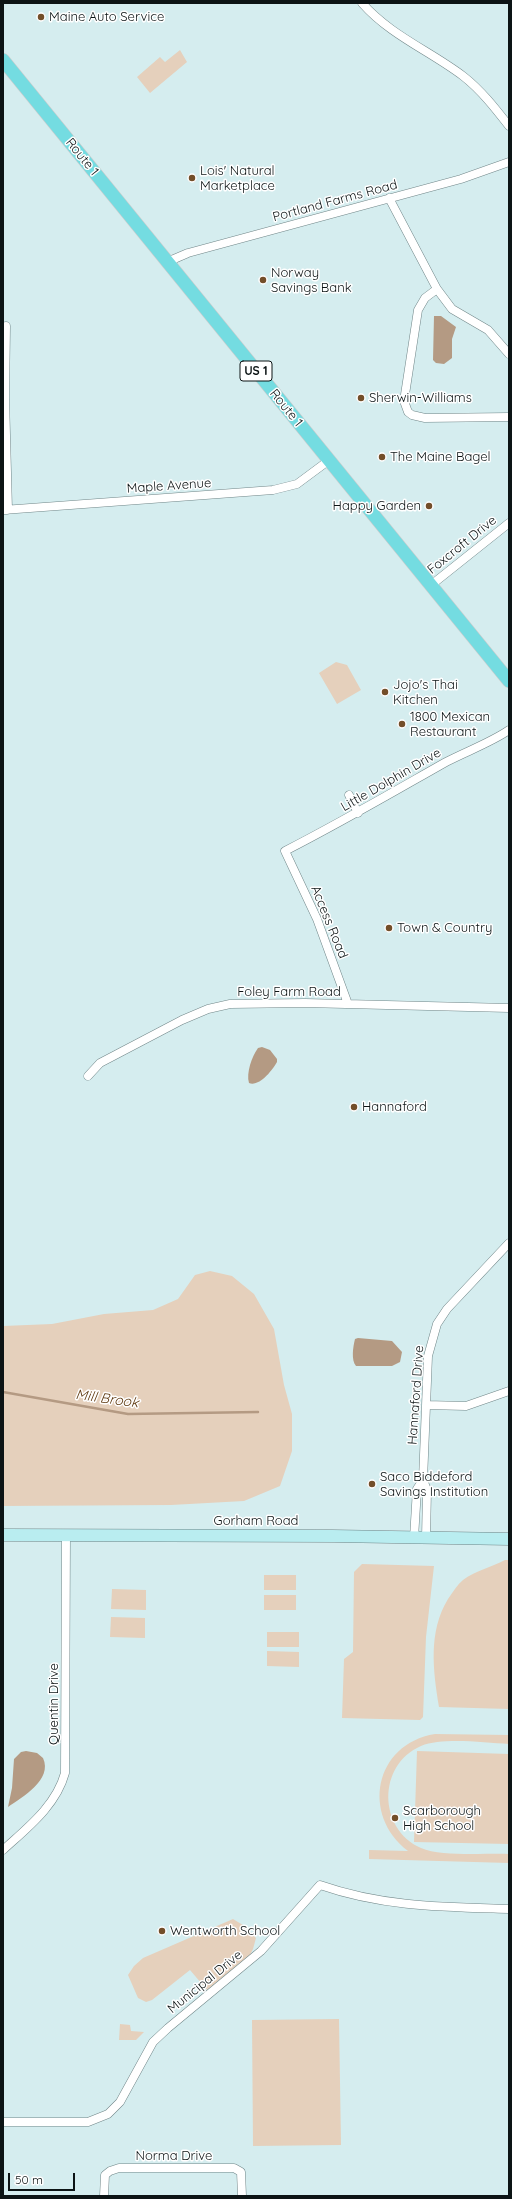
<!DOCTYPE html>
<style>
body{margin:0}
#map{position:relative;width:512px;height:2199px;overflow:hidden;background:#d5edef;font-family:Quicksand,sans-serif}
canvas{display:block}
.frame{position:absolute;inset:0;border:4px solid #0c1415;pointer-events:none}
.scale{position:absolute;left:8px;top:2173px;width:67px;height:18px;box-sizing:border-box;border:2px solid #0c1415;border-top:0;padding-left:5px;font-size:12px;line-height:14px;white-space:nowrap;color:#0c1415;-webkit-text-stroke:3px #fff;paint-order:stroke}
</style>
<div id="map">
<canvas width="512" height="2199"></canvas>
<div class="frame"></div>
<div class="scale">50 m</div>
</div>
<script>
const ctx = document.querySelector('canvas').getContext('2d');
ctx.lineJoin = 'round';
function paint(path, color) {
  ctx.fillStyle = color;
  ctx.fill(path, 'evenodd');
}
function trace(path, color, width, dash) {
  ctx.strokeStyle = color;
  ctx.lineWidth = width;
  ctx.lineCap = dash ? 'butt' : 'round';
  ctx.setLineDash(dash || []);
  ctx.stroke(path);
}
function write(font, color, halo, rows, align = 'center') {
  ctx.font = font + ' Quicksand,sans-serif';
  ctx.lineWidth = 3;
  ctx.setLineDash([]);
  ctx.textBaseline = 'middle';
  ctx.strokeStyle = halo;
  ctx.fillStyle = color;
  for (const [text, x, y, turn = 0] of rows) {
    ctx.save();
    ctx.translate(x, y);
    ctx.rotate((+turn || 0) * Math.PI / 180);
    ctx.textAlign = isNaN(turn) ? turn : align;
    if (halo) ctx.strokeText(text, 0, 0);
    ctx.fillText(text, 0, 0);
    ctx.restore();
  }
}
const green = new Path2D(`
 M180,50L187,62L150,93L137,77L160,57L165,62Z
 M336,662L347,665L361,690L337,704L319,673Z
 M210,1271L232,1276L254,1294L274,1329L284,1385L292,1414V1451L280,1486L244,1501L171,1505L3,1506V1326L52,1324L104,1314L153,1310L178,1299L195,1275Z
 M505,1560H509V1709L439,1707C433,1670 428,1632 448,1599C453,1592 457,1585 463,1580C475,1571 492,1567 505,1560Z
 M362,1564L434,1566L426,1637L423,1717L420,1720L342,1718L344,1659L353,1652L354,1572Z
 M264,1575H296V1590H264Z
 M112,1589L146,1590V1610L111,1609Z
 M264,1595H296V1610H264Z
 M111,1617L145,1618V1638L110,1637Z
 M267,1632H299V1647H267Z
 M267,1651L299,1652V1667L267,1666Z
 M435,1734L509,1735V1744C484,1743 444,1737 421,1746C377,1765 378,1829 421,1848C442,1857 485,1853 509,1854V1863L369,1859V1850L408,1851C361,1815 374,1744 435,1734Z
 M417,1751L509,1754V1844L414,1842Z
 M233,1919L243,1925L256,1938L253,1949L250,1955L207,1990L190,1970L152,2000L146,2002L138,1998L128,1975L134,1966L143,1958Z
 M339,2019L341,2145L253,2146L252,2020Z
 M120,2024L130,2025L131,2031L144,2032L136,2040H119Z`);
const water = new Path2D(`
 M434,316H441L456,327L452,339V358L444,364L436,363L433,360Z
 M262,1047L270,1050L277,1059V1062C272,1071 259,1087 249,1083C246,1073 252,1056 258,1048Z
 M358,1338L392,1341L402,1352L400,1362L392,1366H356C351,1360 353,1347 355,1339Z
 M26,1751L37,1753L43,1758C53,1780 22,1797 8,1807L12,1788L14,1759L21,1752Z`);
const stream = new Path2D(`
 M3,1392L128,1414L258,1412`);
const street = new Path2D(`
 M362,3C390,35 430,51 463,76C481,90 495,108 509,126
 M389,198L437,289
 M167,262L188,253L461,179L509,162
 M6,326L5,398L8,510
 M509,354L488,330L452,309L437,289L425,298L418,310L404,401L408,412L412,415L425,418L509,417
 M3,510L273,490L297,484L328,461
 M430,586L509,523
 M349,795L358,813
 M348,1004L317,919L285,851C340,823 393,792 446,762C467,751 490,743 509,730
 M88,1076L100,1063L182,1020L208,1009L230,1004L305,1003L509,1008
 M426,1405L466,1406L509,1391
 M414,1538L417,1489L423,1480
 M426,1538L427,1490L423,1480L428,1356L437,1324L447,1309L509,1243
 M3,1850C27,1828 56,1806 65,1773L66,1534
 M3,2122H88L108,2114L120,2102L153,2042L168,2028L261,1951L320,1885C383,1907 444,1907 509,1909
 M104,2196L105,2175L110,2171L119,2168H234L241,2172L242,2196`);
const secondary = new Path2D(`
 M3,1535L333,1536L509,1539`);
const primary = new Path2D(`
 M3,60L509,681`);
const markers = [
 [41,17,4,"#734e29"],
 [192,178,4,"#734e29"],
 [263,280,4,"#734e29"],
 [361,398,4,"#734e29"],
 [382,457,4,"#734e29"],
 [429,506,4,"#734e29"],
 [385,692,4,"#734e29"],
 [402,724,4,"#734e29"],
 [389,928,4,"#734e29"],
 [354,1107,4,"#734e29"],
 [372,1484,4,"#734e29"],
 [395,1818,4,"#734e29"],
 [162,1931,4,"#734e29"]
];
const shields = [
 [256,371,32]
];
const shieldNames = [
 ["US 1",256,371]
];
const poiNames = [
 ["Maine Auto Service",49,17],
 ["Lois' Natural",200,171],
 ["Marketplace",200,186],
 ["Norway",271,273],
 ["Savings Bank",271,288],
 ["Sherwin-Williams",369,398],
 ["The Maine Bagel",390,457],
 ["Happy Garden",421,506,"right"],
 ["Jojo's Thai",393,685],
 ["Kitchen",393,700],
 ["1800 Mexican",410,717],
 ["Restaurant",410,732],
 ["Town & Country",397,928],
 ["Hannaford",362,1107],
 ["Saco Biddeford",380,1477],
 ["Savings Institution",380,1492],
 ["Scarborough",403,1811],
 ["High School",403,1826],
 ["Wentworth School",170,1931]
];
const streetNames = [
 ["Route 1",82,157,51],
 ["Portland Farms Road",335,201,-15],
 ["Route 1",286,408,51],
 ["Maple Avenue",169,486,-4],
 ["Foxcroft Drive",462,545,-39],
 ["Little Dolphin Drive",391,780,-30],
 ["Access Road",329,922,68],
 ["Foley Farm Road",289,992],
 ["Hannaford Drive",416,1395,-86],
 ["Gorham Road",256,1521],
 ["Quentin Drive",54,1704,-90],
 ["Municipal Drive",205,1982,-39],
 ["Norma Drive",174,2156]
];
const waterNames = [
 ["Mill Brook",107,1399,8]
];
paint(green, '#e5d0bc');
paint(water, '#b49a83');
trace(stream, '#b49a83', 2.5);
trace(street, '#708688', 9);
trace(secondary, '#708688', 13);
trace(primary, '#cacbcc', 14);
trace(street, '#fff', 8);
trace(secondary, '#b9edf0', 12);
trace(primary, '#74dce1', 13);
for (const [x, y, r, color] of markers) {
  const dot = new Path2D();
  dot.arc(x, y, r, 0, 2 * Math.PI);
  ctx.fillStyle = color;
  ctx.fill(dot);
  trace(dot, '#fff', 1.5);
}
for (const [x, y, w] of shields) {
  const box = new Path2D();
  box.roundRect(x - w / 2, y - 10, w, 20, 3);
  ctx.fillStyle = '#fff';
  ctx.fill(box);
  trace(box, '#0c1415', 1);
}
write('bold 12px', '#0c1415', null, shieldNames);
write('13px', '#0c1415', '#fff', poiNames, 'left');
write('13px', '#0c1415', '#fff', streetNames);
write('italic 14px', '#603b12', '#fff', waterNames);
</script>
